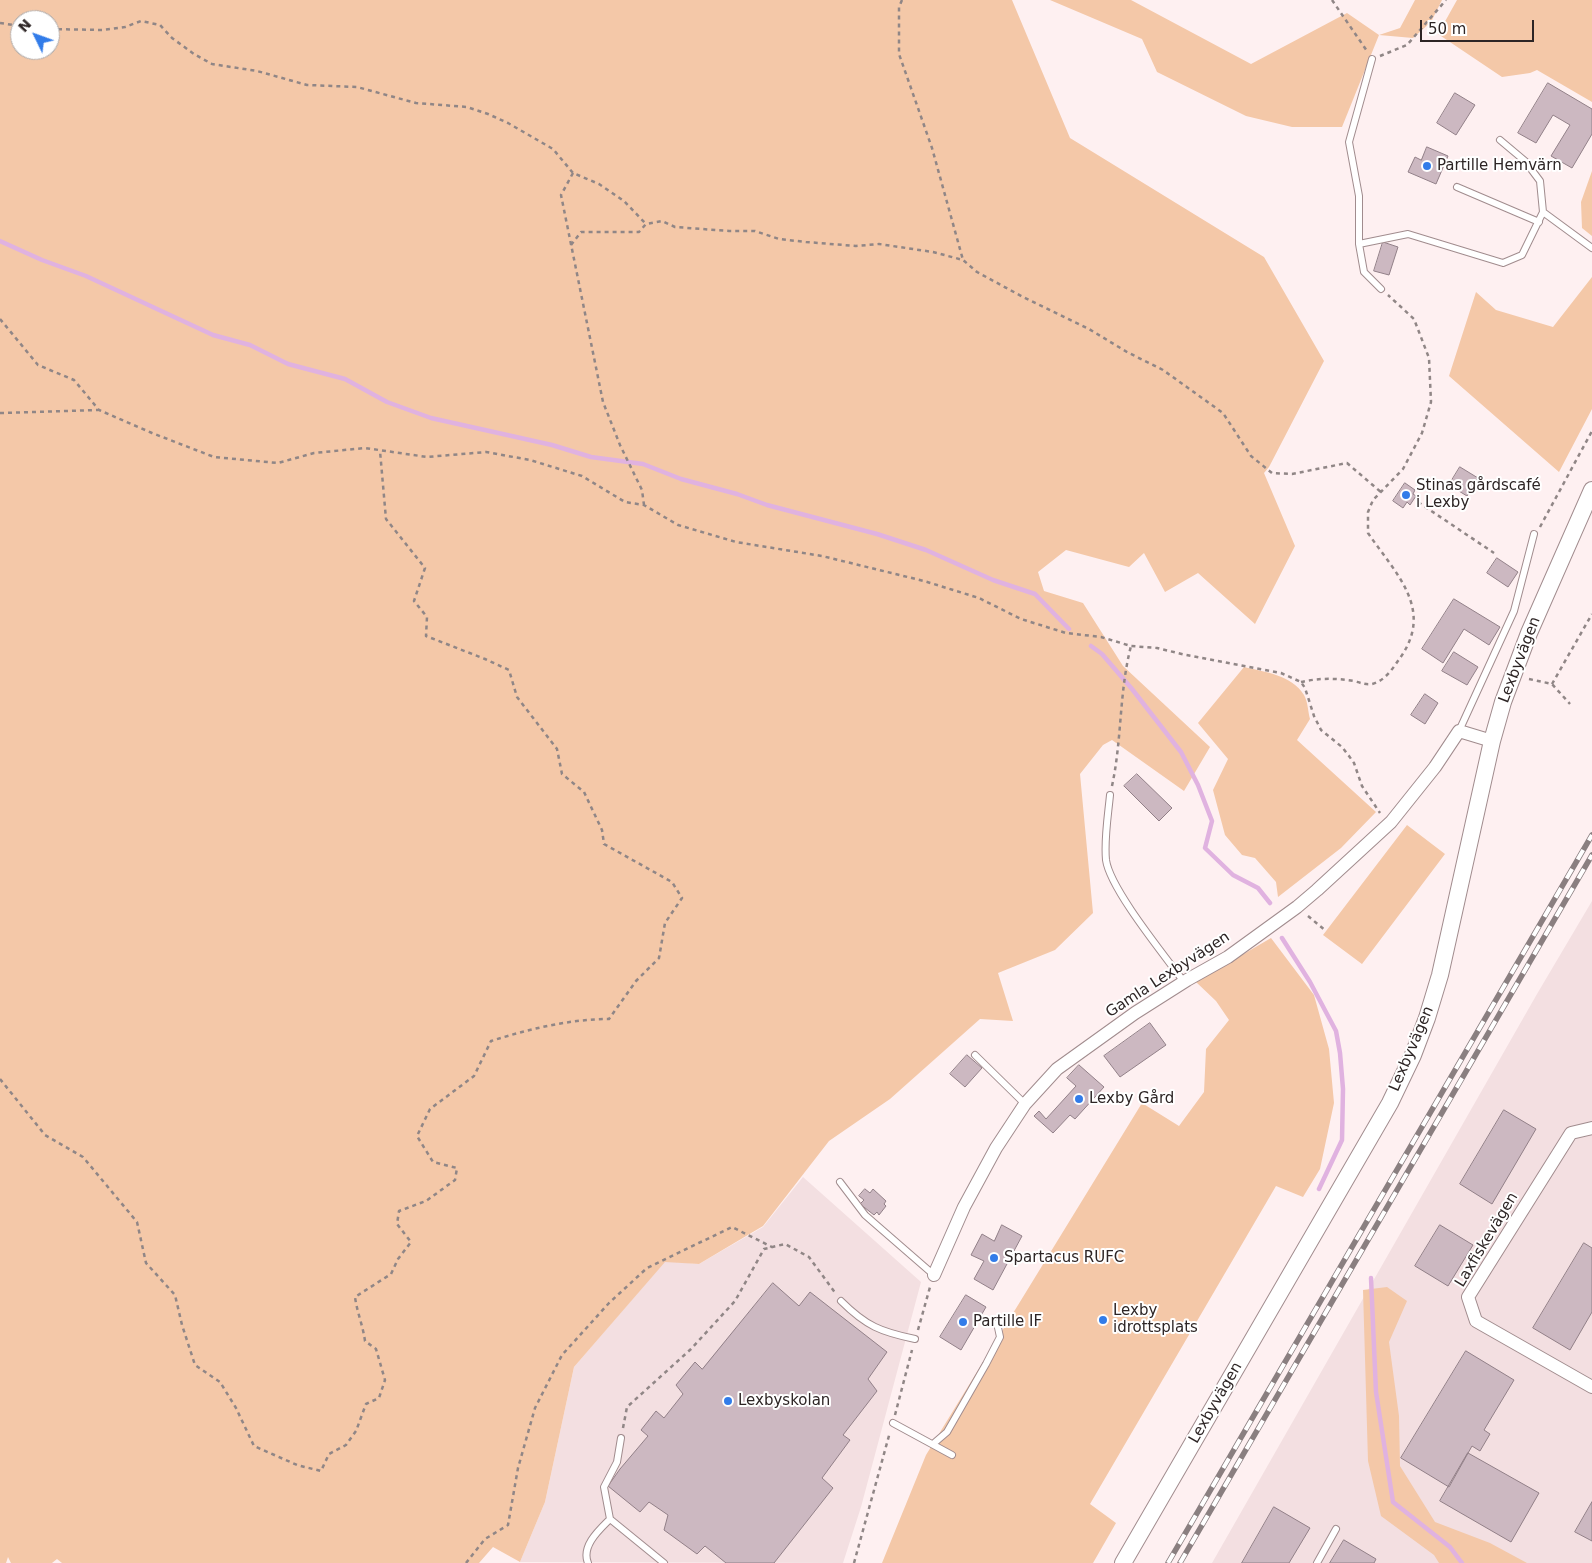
<!DOCTYPE html>
<meta charset="utf-8">
<style>
body{margin:0}
#map{position:relative;width:1592px;height:1563px;overflow:hidden;background:#fef0f1;font-family:"DejaVu Sans",sans-serif}
canvas{display:block}
.north{position:absolute;left:10px;top:10px;width:50px;height:50px;box-sizing:border-box;background:#fff;border:1px solid #aba8a8;border-radius:50%;rotate:312deg;font-size:14px;font-weight:700;line-height:20px;text-align:center;color:#2d2525}
.north::after{content:'';display:block;margin:auto;width:18px;height:22px;background:#327ce9;clip-path:polygon(50% 0,100% 100%,50% 72%,0 100%)}
.scale{position:absolute;left:1420px;top:20px;width:114px;height:22px;box-sizing:border-box;border:2px solid #2d2525;border-top:0;padding-left:6px;font-size:15px;line-height:18px;white-space:nowrap;color:#2d2525;-webkit-text-stroke:4px #fff;paint-order:stroke}
</style>
<div id="map">
<canvas width="1592" height="1563"></canvas>
<div class="north">N</div>
<div class="scale">50 m</div>
</div>
<script>
const ctx = document.querySelector('canvas').getContext('2d');
ctx.lineJoin = 'round';
function paint(path, color) {
  ctx.fillStyle = color;
  ctx.fill(path, 'evenodd');
}
function trace(path, color, width, dash) {
  ctx.strokeStyle = color;
  ctx.lineWidth = width;
  ctx.lineCap = dash ? 'butt' : 'round';
  ctx.setLineDash(dash || []);
  ctx.stroke(path);
}
function write(font, color, halo, rows, align = 'center') {
  ctx.font = font + ' "DejaVu Sans",sans-serif';
  ctx.lineWidth = 4;
  ctx.setLineDash([]);
  ctx.textBaseline = 'middle';
  ctx.strokeStyle = halo;
  ctx.fillStyle = color;
  for (const [text, x, y, turn = 0] of rows) {
    ctx.save();
    ctx.translate(x, y);
    ctx.rotate((+turn || 0) * Math.PI / 180);
    ctx.textAlign = isNaN(turn) ? turn : align;
    if (halo) ctx.strokeText(text, 0, 0);
    ctx.fillText(text, 0, 0);
    ctx.restore();
  }
}
const built = new Path2D(`
 M1592,901V1563H1212L1537,994Z
 M803,1177L921,1282L861,1507L843,1563L520,1562L545,1502L574,1367L665,1261L699,1264L763,1227Z`);
const green = new Path2D(`
 M0,0H1012L1070,138L1264,257L1324,361L1269,467L1264,473L1295,546L1255,624L1198,573L1165,592L1144,553L1129,567L1066,550L1038,572L1044,591L1083,603L1123,666L1210,747L1184,791L1112,740L1103,745L1080,774L1093,913L1055,950L998,973L1013,1021L980,1019L890,1099L829,1141L763,1226L699,1264L665,1262L574,1367L545,1502L520,1562L493,1547L479,1563H62L57,1559L52,1563H11L8,1557L6,1563H0ZM20,20H50V50H20Z
 M1050,0H1131L1251,64L1347,13L1379,35L1400,28L1415,0H1442L1431,22L1413,38L1379,35L1342,127H1292L1246,116L1157,72L1142,39Z
 M1457,0H1592V102L1537,70L1530,73L1502,77L1438,34Z
 M1592,171V236L1582,228L1581,202Z
 M1592,277V409L1559,472L1449,376L1476,292L1496,310L1553,327Z
 M1244,667C1265,672 1292,675 1304,695C1308,702 1308,712 1310,719L1297,740L1376,812L1341,848L1278,897L1276,882L1255,858L1242,855L1225,835L1213,790L1228,759L1198,723Z
 M1407,825L1445,854L1362,964L1323,935Z
 M1271,938L1314,995L1329,1049L1334,1103L1320,1169L1303,1197L1276,1186L1090,1504L1116,1523L1093,1563H882L926,1455L1142,1103L1179,1126L1204,1092L1206,1049L1229,1020L1216,1001L1196,982Z
 M1387,1287L1407,1301L1389,1342L1399,1416L1400,1466L1435,1522L1490,1543L1527,1563H1439L1434,1555L1381,1516L1368,1461L1363,1290Z`);
const stream = new Path2D(`
 M0,241L42,260L86,276L213,335L250,345L288,364L345,379L387,402L431,418L552,445L591,457L643,464L681,479L737,494L767,505L877,534L926,550L993,580L1035,594L1069,629
 M1091,646L1102,654L1132,689L1181,752L1198,785L1212,821L1205,848L1233,875L1258,888L1270,903
 M1282,938L1310,982L1336,1031L1340,1053L1343,1089L1342,1140L1319,1189
 M1371,1278L1376,1392L1393,1502L1450,1547L1462,1563`);
const building = new Path2D(`
 M1548,83L1592,109V134L1572,168L1551,156L1570,125L1553,115L1536,143L1518,133Z
 M1455,93L1475,105L1456,135L1437,123Z
 M1427,147L1448,156L1436,184L1408,172L1415,157L1421,160Z
 M1383,242L1398,247L1389,275L1374,271Z
 M1460,467L1478,478L1467,496L1449,485Z
 M1405,483L1415,490L1413,494L1416,496L1410,505L1407,502L1403,508L1393,501Z
 M1497,558L1518,572L1508,587L1487,573Z
 M1454,599L1500,627L1489,645L1464,629L1443,663L1422,649Z
 M1454,652L1478,667L1467,685L1442,671Z
 M1425,694L1438,703L1425,724L1411,715Z
 M1137,774L1172,808L1159,821L1124,786Z
 M1150,1023L1166,1045L1120,1077L1104,1056Z
 M967,1055L982,1068L965,1087L950,1074Z
 M1079,1065L1104,1087L1075,1119L1070,1115L1053,1133L1034,1116L1039,1111L1046,1119L1076,1086L1067,1078Z
 M1504,1110L1536,1129L1492,1204L1460,1184Z
 M865,1189L870,1193L873,1189L886,1201L884,1204L886,1206L879,1215L877,1212L874,1215L860,1204L864,1200L859,1196Z
 M1002,1225L1022,1236L993,1290L974,1279L984,1261L971,1255L982,1234L994,1241Z
 M1440,1225L1473,1245L1448,1286L1415,1266Z
 M1584,1243L1592,1248V1312L1570,1350L1533,1328Z
 M773,1283L799,1306L810,1292L887,1352L868,1379L877,1391L843,1435L850,1440L822,1478L833,1488L774,1563H726L705,1546L697,1554L664,1530L668,1515L649,1502L640,1512L608,1486L620,1469L648,1436L641,1430L656,1411L664,1418L683,1394L676,1385L695,1362L702,1369Z
 M966,1295L986,1307L961,1350L940,1337Z
 M1466,1351L1514,1380L1484,1430L1490,1434L1480,1451L1472,1446L1449,1487L1401,1458Z
 M1468,1453L1539,1493L1511,1542L1440,1501Z
 M1592,1502V1541L1575,1532Z
 M1274,1507L1310,1528L1289,1563H1242Z
 M1344,1540L1376,1559L1374,1563H1330Z`);
const path = new Path2D(`
 M902,0L899,7V54L932,148L963,260
 M1332,0L1367,51
 M0,23L20,26
 M50,29L102,30L125,27L141,21L160,25L172,38L194,54L212,64L257,71L307,85L357,87L416,103L467,107L488,114L508,123L553,149L573,173L599,184L624,201L646,224
 M1380,56L1407,45L1446,0
 M573,173L561,195L603,402L620,445L642,490L644,505
 M571,245L581,232H639L646,224L662,221L675,227L729,231H755L779,239L806,242L856,246L879,244L933,252L963,260L977,272L1023,297L1089,329L1127,352L1163,370L1223,413L1251,456L1272,473L1292,474L1347,463L1382,493
 M0,319L38,365L74,380L99,410L152,433L214,457L278,463L314,453L365,448L427,457L486,452L530,460L582,476L625,502L644,505L678,525L736,542L822,556L924,581L979,598L1021,619L1066,633L1101,637L1131,646L1157,648L1186,655L1281,673L1301,682L1305,688L1314,716L1321,730L1342,747L1349,756L1354,763L1362,786L1380,813
 M0,413L98,410
 M1418,502L1494,553
 M1540,527L1592,431
 M1529,679L1552,684L1570,704
 M1301,682C1318,678 1336,678 1354,681C1361,683 1366,685 1372,684C1385,681 1393,668 1400,658C1435,609 1395,573 1368,533V512L1373,500L1403,469L1422,433L1431,402L1429,358L1414,319L1388,295
 M1552,684L1592,614
 M1112,786C1122,740 1119,692 1131,646
 M1308,916L1326,931
 M0,1079L45,1135L83,1157L137,1222L146,1263L175,1295L182,1325L195,1365L220,1382L236,1408L254,1446L297,1465L321,1471L329,1454L346,1445L356,1431L366,1404L379,1398L385,1380L376,1349L365,1341C363,1326 357,1312 355,1297L391,1274L398,1259L411,1242L397,1224L399,1211L426,1201L455,1180L457,1168L433,1162L417,1136L430,1109L474,1076L491,1041C529,1029 570,1019 609,1019L636,981L659,958L665,923L682,898L672,882L604,844L602,830L584,792L562,774L557,749L517,697L509,670L485,659L426,636L427,617L414,601L425,568L386,519L380,451
 M918,1330L930,1287
 M895,1415L912,1350
 M623,1428L627,1407L691,1349L735,1301L764,1249L785,1244L809,1257L836,1294
 M466,1563L485,1539L508,1525L518,1468L535,1408L562,1355L609,1303L647,1268L732,1227L772,1247
 M854,1563L890,1432`);
const service = new Path2D(`
 M1372,59L1349,142L1359,196V244L1364,272L1381,289
 M1500,140L1525,161L1540,181L1543,212L1592,248
 M1457,187L1539,222
 M1359,244L1408,234L1503,263L1522,255L1543,212
 M1459,731L1514,611L1534,534
 M1110,795C1108,816 1104,839 1106,860C1110,889 1165,956 1184,982
 M975,1055L1025,1104
 M840,1182L865,1215L934,1275
 M841,1301C866,1326 881,1332 915,1339
 M893,1423L952,1455
 M621,1438L617,1462L604,1487L610,1519L664,1563
 M933,1444L947,1432L986,1364L1000,1337L997,1323
 M588,1563C581,1546 599,1530 610,1519
 M1317,1563L1336,1529`);
const minor = new Path2D(`
 M1592,1128L1571,1133L1468,1297L1476,1321L1592,1387
 M934,1275L964,1207L996,1148L1025,1104L1057,1069L1135,1013L1187,980L1228,957L1297,907L1317,890L1391,822L1435,767L1459,731L1492,741`);
const tertiary = new Path2D(`
 M1123,1563L1390,1103L1413,1055L1427,1018L1440,975L1492,741L1503,702L1529,633L1592,490`);
const rail = new Path2D(`
 M1168,1563L1592,835
 M1180,1563L1592,855`);
const markers = [
 [1427,166,5,"#327ce9"],
 [1406,495,5,"#327ce9"],
 [1079,1099,5,"#327ce9"],
 [994,1258,5,"#327ce9"],
 [1103,1320,5,"#327ce9"],
 [963,1322,5,"#327ce9"],
 [728,1401,5,"#327ce9"]
];
const poiNames = [
 ["Partille Hemvärn",1437,166],
 ["Stinas gårdscafé",1416,486],
 ["i Lexby",1416,503],
 ["Lexby Gård",1089,1099],
 ["Spartacus RUFC",1004,1258],
 ["Lexby",1113,1311],
 ["idrottsplats",1113,1328],
 ["Partille IF",973,1322],
 ["Lexbyskolan",738,1401]
];
const streetNames = [
 ["Lexbyvägen",1520,660,-69],
 ["Gamla Lexbyvägen",1168,975,-33],
 ["Lexbyvägen",1412,1049,-67],
 ["Laxfiskevägen",1487,1240,-59],
 ["Lexbyvägen",1216,1403,-60]
];
paint(built, '#f3dfe1');
paint(green, '#f4c8a8');
trace(stream, '#e0b2e0', 4.5);
paint(building, '#ccb8c1');
trace(building, '#928088', 1);
trace(service, '#a18c8e', 8);
trace(minor, '#a18c8e', 14);
trace(tertiary, '#a18c8e', 18);
trace(path, '#908686', 2.5, [4, 4]);
trace(service, '#fff', 6);
trace(minor, '#fff', 12);
trace(tertiary, '#fff', 16);
trace(rail, '#8a7f80', 5.5);
trace(rail, '#fff', 4, [11]);
for (const [x, y, r, color] of markers) {
  const dot = new Path2D();
  dot.arc(x, y, r, 0, 2 * Math.PI);
  ctx.fillStyle = color;
  ctx.fill(dot);
  trace(dot, '#fff', 2);
}
write('15px', '#2d2525', '#fff', poiNames, 'left');
write('15px', '#2d2525', '#fff', streetNames);
</script>
